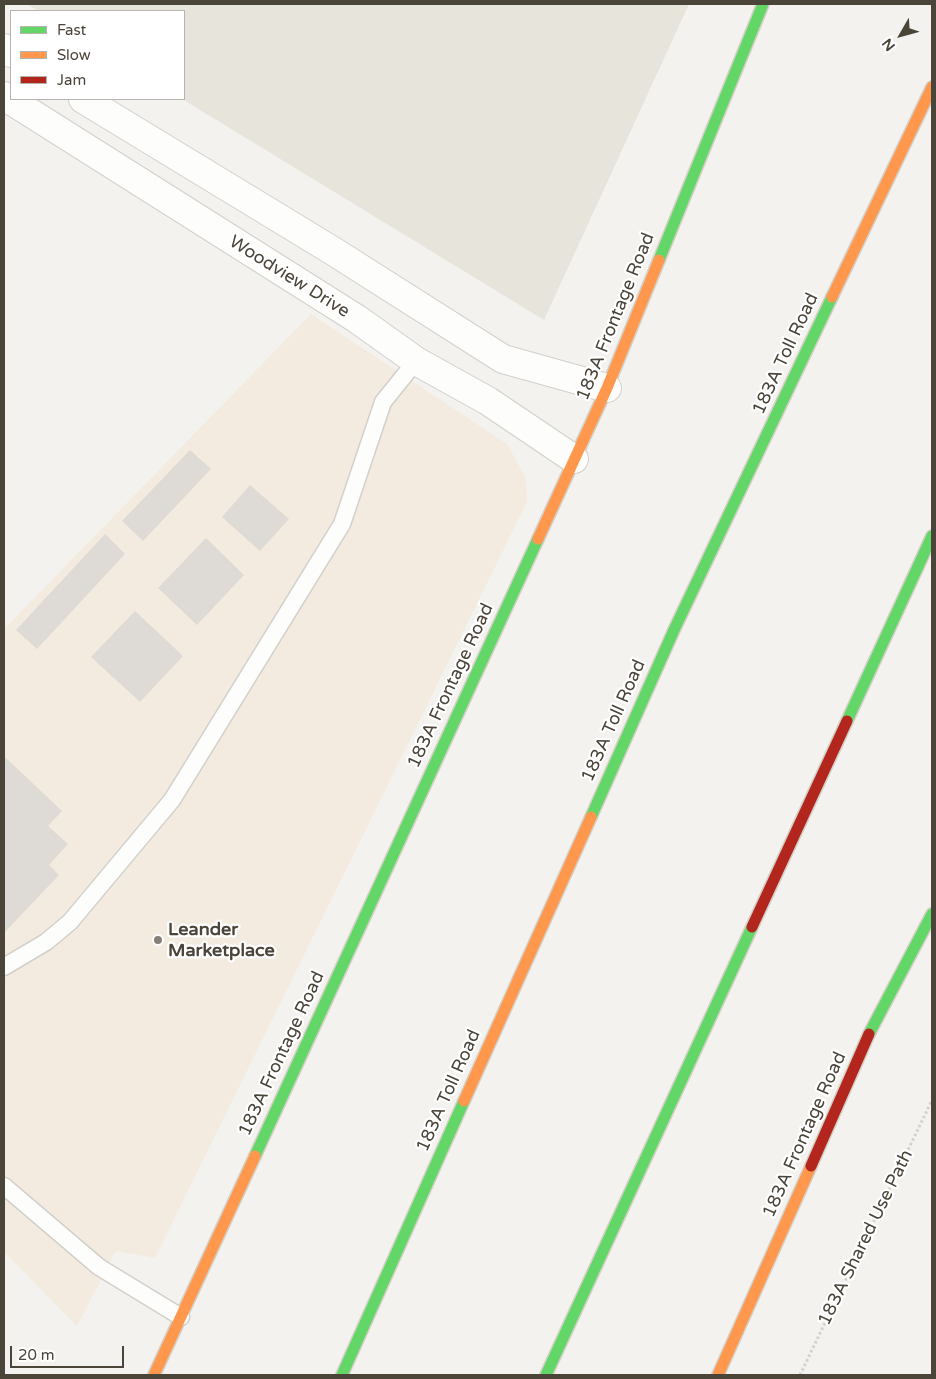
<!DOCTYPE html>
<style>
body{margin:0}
#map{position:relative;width:936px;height:1379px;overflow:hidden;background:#f4f2ee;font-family:"Varela Round",sans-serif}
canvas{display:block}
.frame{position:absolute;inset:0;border:5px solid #4b4439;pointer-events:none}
.legend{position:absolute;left:10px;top:10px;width:175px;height:90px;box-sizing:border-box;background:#fff;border:1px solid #b7b4b0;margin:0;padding:6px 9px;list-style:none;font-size:15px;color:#4b4439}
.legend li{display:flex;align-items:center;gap:10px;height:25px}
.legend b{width:25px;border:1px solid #b7b4b0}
.north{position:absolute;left:876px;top:10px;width:50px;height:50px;-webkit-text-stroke:4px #fff;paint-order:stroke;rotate:232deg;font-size:14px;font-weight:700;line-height:20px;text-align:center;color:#4b4439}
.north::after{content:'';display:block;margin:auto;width:18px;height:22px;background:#4b4439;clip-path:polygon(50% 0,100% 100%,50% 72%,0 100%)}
.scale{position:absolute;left:10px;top:1346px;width:114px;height:22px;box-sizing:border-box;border:2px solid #4b4439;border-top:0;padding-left:6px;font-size:15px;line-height:18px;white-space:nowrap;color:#4b4439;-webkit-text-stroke:4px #fff;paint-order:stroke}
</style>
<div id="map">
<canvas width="936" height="1379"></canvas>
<div class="frame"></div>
<ul class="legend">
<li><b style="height:6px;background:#63d668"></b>Fast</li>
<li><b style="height:6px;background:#ff974d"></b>Slow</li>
<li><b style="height:6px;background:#b3261e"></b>Jam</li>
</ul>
<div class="north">N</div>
<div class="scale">20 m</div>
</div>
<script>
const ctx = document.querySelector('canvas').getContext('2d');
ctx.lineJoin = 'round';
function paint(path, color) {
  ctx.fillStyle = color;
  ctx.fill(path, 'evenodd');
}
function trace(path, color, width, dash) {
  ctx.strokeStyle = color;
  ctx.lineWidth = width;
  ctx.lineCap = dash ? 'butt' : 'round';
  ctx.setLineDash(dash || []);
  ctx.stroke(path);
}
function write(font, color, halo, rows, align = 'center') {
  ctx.font = font + ' "Varela Round",sans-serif';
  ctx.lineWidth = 4.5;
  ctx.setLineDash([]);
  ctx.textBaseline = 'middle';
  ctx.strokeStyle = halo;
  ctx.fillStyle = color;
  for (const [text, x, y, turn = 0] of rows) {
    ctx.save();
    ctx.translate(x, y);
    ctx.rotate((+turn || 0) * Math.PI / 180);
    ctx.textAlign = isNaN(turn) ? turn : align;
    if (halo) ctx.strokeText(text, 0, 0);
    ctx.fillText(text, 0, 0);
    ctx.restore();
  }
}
const residential = new Path2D(`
 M26,4H689L544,320L182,99H184V11H39Z`);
const commercial = new Path2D(`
 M311,314L507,444L526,478L527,502L155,1258L116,1251L77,1326L4,1252V629Z`);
const building = new Path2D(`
 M190,450L211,469L143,541L122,521Z
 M250,485L289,519L260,551L222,517Z
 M105,534L125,554L37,649L16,630Z
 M206,538L244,575L197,625L158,588Z
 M135,611L183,656L140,702L91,657Z
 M4,756L62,811L48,826L68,844L49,865L59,875L4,933Z`);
const path = new Path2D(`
 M800,1375L932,1100`);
const lane = new Path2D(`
 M4,967L46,942L70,922L172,800L342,524L383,402L416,361
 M4,1186L99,1267L181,1317`);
const street = new Path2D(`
 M4,48L11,53
 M4,96L357,319L416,361L488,401L574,459
 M83,99L333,251L503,359L607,388`);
const fast = new Path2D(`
 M659,260L763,4
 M847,721L932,536
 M591,817L674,630L832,297
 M869,1034L932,914
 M255,1156L538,539
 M342,1375L464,1101
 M546,1375L752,927`);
const slow = new Path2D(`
 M832,297L932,87
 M538,539L607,388L659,260
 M464,1101L591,817
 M154,1375L255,1156
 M718,1375L811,1166`);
const jam = new Path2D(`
 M752,927L847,721
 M811,1166L869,1034`);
const markers = [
 [158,940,5,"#868178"]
];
const streetNames = [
 ["Woodview Drive",289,277,32],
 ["183A Frontage Road",616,317,-68],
 ["183A Toll Road",786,354,-65],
 ["183A Frontage Road",451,686,-65],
 ["183A Toll Road",614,721,-66],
 ["183A Frontage Road",282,1054,-65],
 ["183A Toll Road",449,1091,-66],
 ["183A Frontage Road",805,1135,-66],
 ["183A Shared Use Path",866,1238,-64]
];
const poiNames = [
 ["Leander",168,930],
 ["Marketplace",168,951]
];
paint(residential, '#e7e4dc');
paint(commercial, '#f3ebdf');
paint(building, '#dedbd6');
trace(lane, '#d2d0cb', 19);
trace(street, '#d2d0cb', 30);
trace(fast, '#d3cfc5', 14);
trace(slow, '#d3cfc5', 14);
trace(jam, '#d3cfc5', 14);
trace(path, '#d3d2cc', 3, [2.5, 2.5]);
trace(lane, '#fdfdfc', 16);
trace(street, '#fdfdfc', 28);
trace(fast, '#63d668', 11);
trace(slow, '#ff974d', 11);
trace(jam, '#b3261e', 11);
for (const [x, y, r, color] of markers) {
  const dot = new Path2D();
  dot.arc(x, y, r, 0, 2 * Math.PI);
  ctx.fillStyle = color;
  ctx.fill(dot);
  trace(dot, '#fff', 2);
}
write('18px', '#4b4439', '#fff', streetNames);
write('bold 18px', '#4b4439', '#fff', poiNames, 'left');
</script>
